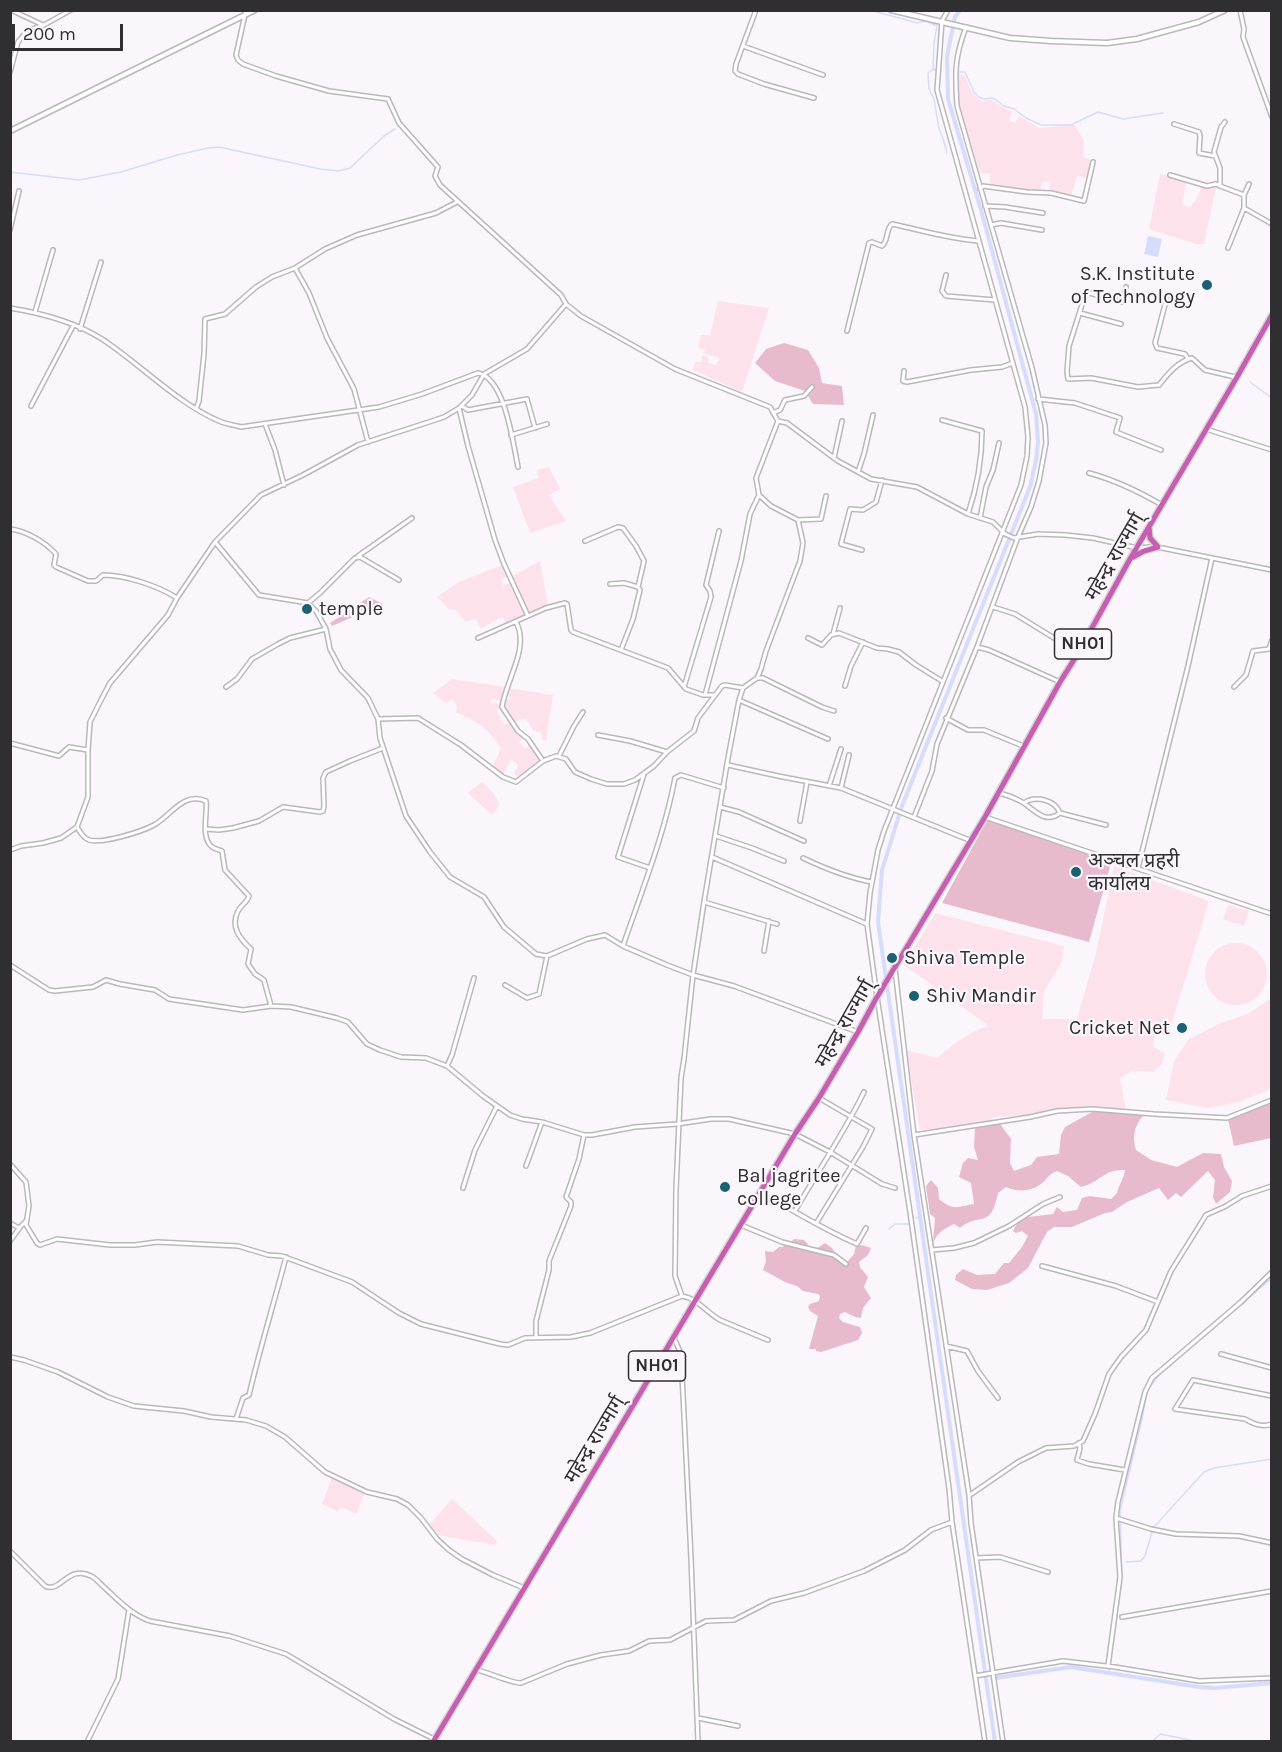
<!DOCTYPE html>
<meta charset="utf-8">
<style>
body{margin:0}
#map{position:relative;width:1282px;height:1752px;overflow:hidden;background:#faf6fb;font-family:Karla,sans-serif}
canvas{display:block}
.frame{position:absolute;inset:0;border:12px solid #2f2e30;pointer-events:none}
.scale{position:absolute;left:12px;top:24px;width:111px;height:27px;box-sizing:border-box;border:3px solid #2f2e30;border-top:0;padding-left:8px;font-size:18px;line-height:21px;white-space:nowrap;color:#2f2e30;-webkit-text-stroke:4px #faf6fb;paint-order:stroke}
</style>
<div id="map">
<canvas width="1282" height="1752"></canvas>
<div class="frame"></div>
<div class="scale">200 m</div>
</div>
<script>
const ctx = document.querySelector('canvas').getContext('2d');
ctx.lineJoin = 'round';
function paint(path, color) {
  ctx.fillStyle = color;
  ctx.fill(path, 'evenodd');
}
function trace(path, color, width, dash) {
  ctx.strokeStyle = color;
  ctx.lineWidth = width;
  ctx.lineCap = dash ? 'butt' : 'round';
  ctx.setLineDash(dash || []);
  ctx.stroke(path);
}
function write(font, color, halo, rows, align = 'center') {
  ctx.font = font + ' Karla,"Noto Sans Devanagari",sans-serif';
  ctx.lineWidth = 4.5;
  ctx.setLineDash([]);
  ctx.textBaseline = 'middle';
  ctx.strokeStyle = halo;
  ctx.fillStyle = color;
  for (const [text, x, y, turn = 0] of rows) {
    ctx.save();
    ctx.translate(x, y);
    ctx.rotate((+turn || 0) * Math.PI / 180);
    ctx.textAlign = isNaN(turn) ? turn : align;
    if (halo) ctx.strokeText(text, 0, 0);
    ctx.fillText(text, 0, 0);
    ctx.restore();
  }
}
const green = new Path2D(`
 M958,74L965,75L971,91L981,101L991,100L1012,112L1009,120L1015,123L1019,116L1039,128L1075,125L1084,141L1083,157L1092,161L1088,178L1077,176L1071,196L1050,191V182L1043,181L1040,190L990,186V174L977,172C971,150 963,128 959,107C956,93 961,85 958,74Z
 M1160,174L1186,183L1182,204L1191,208L1193,202L1195,203L1197,197H1198L1201,187H1216L1204,244H1196L1149,229Z
 M718,301L769,308L742,392L693,370L695,362H701L702,355L709,358L708,363L716,365L719,358L703,353L705,350L698,347L701,335H710Z
 M549,467L560,489L549,495L566,521L530,533L513,487L539,478L537,470Z
 M540,561L548,606L528,615L511,577Z
 M502,565L509,576L501,579L503,585L512,583L527,616L506,626L503,617C493,620 488,626 480,628L476,618L466,622L456,610L449,609L437,597L459,582Z
 M452,679L506,687L501,702L494,698L490,701L492,704L496,702L500,706L497,712L504,725L510,722L523,738L519,742L525,749L529,745L540,762L520,778L514,774L518,765L511,759L503,775L493,766L501,748C486,726 479,723 456,712L457,706L453,699L446,703L433,693Z
 M508,688L553,695L546,741L542,739V733L533,730L526,719H520L514,724L503,705L504,698L510,700L511,697L505,696Z
 M482,782C487,786 489,788 493,793C501,805 501,804 492,815L468,793Z
 M1114,866L1209,901L1171,1026L1156,1027L1153,1047L1165,1053L1162,1064L1153,1072L1132,1071L1120,1078L1126,1110L1084,1106L1057,1109L1029,1115L994,1117L990,1121L946,1128L920,1130L906,1050L937,1058C953,1045 969,1031 989,1026L904,965L935,913L1064,946L1062,962L1044,991L1042,1019H1077L1096,953Z
 M1228,905L1249,911L1244,926L1223,919Z
 M1205 974a31 31 0 1 1 62 0a31 31 0 1 1-62 0Z
 M1271,998V1089L1239,1102L1208,1108L1166,1100L1174,1061L1189,1039L1221,1023L1250,1013Z
 M332,1477L365,1492L356,1514L341,1507L338,1511L322,1504Z
 M452,1499L497,1541L495,1545L437,1535L430,1524Z`);
const forest = new Path2D(`
 M784,343L808,350L819,368L822,383L842,386L844,405L813,404L805,391L775,381L755,363L766,349Z
 M369,597L383,604L332,626L330,623Z
 M988,819L1111,863L1089,942L942,903Z
 M1271,1103V1138L1234,1146L1228,1119Z
 M1094,1111L1117,1112L1143,1116C1134,1126 1132,1138 1136,1150L1151,1160L1177,1167L1203,1153L1221,1154L1224,1167L1232,1181L1230,1192L1216,1204L1213,1197L1215,1180L1208,1171L1181,1197L1176,1193L1168,1200L1159,1188L1127,1202L1112,1212L1105,1213L1072,1227H1054L1047,1232L1028,1268L1009,1283L987,1290L972,1289L955,1280L956,1275L963,1269L977,1275L995,1274L1004,1263H1009L1022,1247L1028,1236L1022,1231L1016,1233L1013,1231L1020,1218L1053,1214L1057,1207L1063,1212L1077,1210L1082,1198L1090,1196L1111,1199L1117,1193C1119,1184 1124,1179 1125,1170C1103,1169 1101,1182 1081,1187L1068,1176L1057,1171C1047,1175 1048,1179 1041,1184C1030,1192 1017,1192 1006,1187L998,1193C990,1231 981,1211 960,1228L954,1224C944,1229 938,1232 933,1243L935,1218L930,1214L926,1186L931,1180L938,1188L939,1199C954,1211 957,1207 974,1204L971,1183L959,1177L963,1163L968,1158L978,1160L974,1147L975,1127L1000,1124L1011,1139L1010,1163L1014,1171L1031,1165L1037,1157L1059,1154L1061,1135L1065,1127Z
 M794,1239L804,1240L810,1247L816,1249L825,1243L832,1248L839,1259L840,1257L847,1262L854,1254L856,1246L862,1245L871,1248L868,1255L859,1262L860,1267L868,1277L864,1287L871,1298L863,1308L861,1318L855,1317L845,1312L840,1314L839,1318L843,1322L860,1327L862,1333L858,1340L821,1352L816,1351V1349H809L818,1316L810,1311L808,1307L810,1304L819,1301L820,1296L818,1294L803,1291L797,1286L785,1282L763,1270L766,1261L765,1251L773,1252L779,1247H783L786,1242L790,1243Z`);
const water = new Path2D(`
 M1148,236L1162,239L1158,257L1144,254Z`);
const stream = new Path2D(`
 M870,10L917,23L926,21L937,26L934,43L933,69
 M937,71L933,69L928,73L929,89L934,99L939,129L943,138L947,153
 M959,72H965L974,92L979,97L984,99L992,98L995,99L1004,106L1014,109L1026,118L1041,125H1071L1098,112L1123,119L1163,113
 M10,172L79,180L121,172L177,155L208,148L219,147L320,169L339,171L350,168L384,136L395,129
 M1250,382L1272,398
 M916,1218L920,1217
 M889,1229L895,1224H909
 M1149,1388L1159,1375L1272,1278
 M1154,1527L1204,1472L1214,1468L1272,1459
 M1126,1562L1141,1561L1145,1556L1152,1532
 M1109,1672L1122,1579L1120,1511L1142,1419L1147,1392
 M1152,1742L1160,1734L1200,1742`);
const canal = new Path2D(`
 M960,10L955,17L947,56L948,99L981,210L1036,414L1038,442L1036,460L1030,487L902,806L882,870L878,922L995,1742
 M995,1678L1071,1667L1199,1687L1215,1688L1272,1683`);
const street = new Path2D(`
 M11,10L43,25
 M246,10L236,55L238,60L243,64L276,76L329,91L388,99L399,123L438,167L435,176L440,185L561,295L566,304L581,316L675,369L770,407L778,421L787,423L838,461L871,479L917,487L968,514L993,522L1005,534L1014,538L1038,534L1065,535L1093,538L1137,548L1150,547
 M756,10L736,64L735,71L738,74L764,84L814,98
 M948,10L942,21L937,90L1025,407L1028,437L1027,456L1021,485L884,831L878,850L870,893L867,924L877,997L910,1212L949,1488L952,1522L985,1742
 M1240,10L1244,29L1243,37L1272,117
 M743,46L823,75
 M10,72L18,42L27,31L44,25L71,10
 M1225,122L1221,127L1214,152L1220,168V186L1244,195
 M1174,124L1199,132L1200,136L1199,153L1215,156
 M1170,175L1207,186L1216,184L1220,186
 M980,189L983,186L1027,192L1051,193L1084,201L1093,162
 M985,206L1005,207L1043,213
 M1244,208L1272,224
 M991,225L1001,223L1042,230
 M10,230L19,191
 M1228,248L1244,208V195L1249,184
 M295,268L309,293L327,338L354,389L368,442
 M946,275L942,291L946,296L995,300
 M1126,287L1122,302L1086,292L1069,346L1067,372L1068,379L1091,378L1138,387L1159,385C1168,374 1177,362 1192,358L1205,370L1235,377
 M1167,297L1155,343L1157,348L1185,354L1188,359
 M10,308C41,313 75,322 102,339C140,364 177,403 219,421C226,424 234,425 241,427L379,407L422,394L478,373C505,378 513,443 518,467
 M35,312L53,250
 M1080,313L1121,324
 M80,329L101,262
 M847,331L869,243L872,242L882,246C889,240 885,230 892,224C921,230 949,239 979,241
 M904,371L903,381L907,382L971,370L1002,367L1013,363
 M1038,399L1075,403L1120,418L1116,432L1161,450
 M31,406L73,326
 M462,406L468,410L527,399L535,428
 M459,408L468,446L495,540L504,564L528,616
 M196,409L199,401L204,354L205,319L225,314L256,287L272,277L295,268L325,249L357,235L436,213L457,202
 M773,413L780,410L785,400L804,396L812,387
 M942,420L982,431C982,460 977,487 968,514
 M265,424L275,450L284,485
 M1206,429L1272,450
 M511,435L547,424
 M834,458L842,421
 M858,472L864,454L873,415
 M1089,473C1115,480 1138,491 1162,505
 M980,518L986,487L993,470L999,443
 M798,520L821,519L826,496
 M10,529C27,531 45,542 56,554L54,565L56,567L88,581H96L103,575C126,575 158,586 177,598
 M585,541L618,527L623,528L636,546L644,561L638,587
 M215,542L259,595L308,603L316,611L326,629L330,649L341,670L368,698L378,719L380,738L406,816L430,852L450,877L484,897L504,927L536,954L547,956L587,939L605,935L623,946L667,965L693,975L734,986L858,1032
 M1157,547L1272,570
 M862,550L841,544L850,509L863,510L876,502L882,480
 M358,556L412,518
 M610,584L624,583L638,587L640,590L633,619L621,650
 M308,603L320,593L355,558L360,557L399,580
 M993,607L1015,614L1054,638L1080,650
 M516,622C518,626 520,631 520,636C523,656 505,686 502,707L518,731L528,739L543,761
 M833,634L840,608
 M478,638L546,608L565,603L567,604L571,630L573,632L668,668L686,689L703,695H715
 M808,638L822,645L831,635L839,633L877,648L888,649L899,652L916,665L942,681
 M977,647L989,650L1060,682
 M757,678H763L822,707L834,711
 M845,686L851,666L863,642
 M226,687L237,679L252,659L278,644L290,638L326,629
 M684,687L711,597L710,591L706,585L719,531
 M1234,687L1246,675L1253,651L1269,649L1272,640
 M705,695L741,561L750,514L759,495
 M739,700L828,739
 M946,718L968,730H984L1023,746
 M378,719L418,718L461,745L503,777L516,782L543,761L556,756L566,759L575,772L591,779L607,784H624L635,780L654,766L667,752L694,731L698,718L722,686L725,685L743,688L757,678L761,669L766,651L800,561L803,543L798,520L771,506L759,495L756,478L778,421
 M598,735L630,741L667,752
 M10,743L59,756L69,747L88,750
 M559,756L574,726L583,712
 M728,765L778,776L841,788L969,840
 M644,774L618,857L650,868
 M829,786L841,749
 M841,788L849,755
 M999,793C1007,795 1015,798 1022,802C1034,809 1044,825 1060,813L1106,825
 M1024,803C1036,795 1055,800 1060,813
 M720,807L739,812L804,841
 M914,817L932,771L937,744L977,647L1018,537L1031,507L1039,481L1046,443L1045,425L1032,368L957,106C955,73 954,59 966,27
 M985,817L1272,914
 M800,821L807,782
 M77,827C80,832 83,838 89,840C102,844 141,832 154,825C171,816 183,791 206,801C208,814 200,837 212,847C215,849 219,850 222,851L225,870L249,896C247,903 241,905 238,911C230,927 240,939 251,949L248,964L255,974L264,980L271,1006
 M206,829L219,830L233,828L259,821L283,807L320,812L323,811L324,806L323,778L326,772L350,761L383,748
 M716,836L752,848L784,861
 M10,850L21,846L43,843L61,838L77,827L88,797V750L90,722L100,702L110,683L168,615L177,598L215,542L261,495L303,475L358,445L429,422L444,417L459,408L472,395L484,374L527,349L566,304
 M712,857L867,924
 M803,858C824,868 849,878 872,882
 M1138,868L1188,666L1212,558
 M704,902L777,924
 M623,946C642,890 664,836 675,778L681,775L724,788
 M764,951L769,921
 M10,965L49,990L55,991L93,987L106,980L120,984L155,990L169,999L243,1010L271,1006L291,1007L337,1018L348,1022L367,1044L380,1050L401,1057L426,1058L447,1066L483,1096L510,1115L522,1119L542,1122L584,1135H592L635,1127L677,1124L711,1119H729L795,1134L830,1152L882,1184L895,1188
 M895,969L914,1135L969,1495L971,1523L1003,1742
 M505,985L527,998L539,994L547,956
 M447,1066L452,1055L474,978
 M914,1135L1030,1117L1057,1111L1092,1109L1154,1114L1227,1118L1272,1100
 M10,1164L26,1182L29,1206L26,1225L37,1243L40,1245L57,1239L110,1245H135L157,1242L238,1246L268,1255L282,1256L352,1282L399,1313L421,1324L500,1344L508,1345L525,1338L571,1337L590,1333L682,1296C697,1298 707,1313 720,1320L768,1340
 M526,1166L542,1122
 M463,1188L475,1150L497,1106
 M761,1193C793,1210 824,1230 857,1244L866,1228
 M795,1211C818,1171 844,1133 864,1092
 M817,1222L863,1147L872,1129L819,1098
 M10,1223L19,1228
 M741,1225L782,1242L834,1255L846,1264
 M10,1241L21,1226L26,1221
 M932,1250L954,1248L974,1243L1009,1226L1043,1204L1060,1197
 M1042,1266L1116,1286L1158,1302
 M682,1296L675,1276L676,1189L681,1078L684,1059L693,975L704,902L728,758L739,700L743,688
 M536,1337V1321L549,1270V1261L571,1206V1202L566,1197L579,1159L584,1135
 M674,1338L681,1354L691,1558L698,1742
 M946,1346L967,1351L978,1371L998,1398
 M1221,1354L1272,1368
 M10,1357L24,1360L58,1372L108,1397L134,1406L184,1411L211,1417L246,1420L266,1426L285,1437L325,1472L367,1492L397,1499L408,1505L421,1518L437,1539L449,1550L462,1559L493,1575L524,1588
 M1272,1396L1193,1380L1175,1409L1245,1419C1253,1424 1262,1428 1272,1424
 M236,1419L243,1398L249,1395C260,1348 274,1303 286,1257
 M1079,1443L1080,1448L1077,1460L1089,1464L1125,1470
 M970,1495L1018,1462L1046,1448L1074,1446L1083,1441L1095,1414L1109,1374L1121,1357L1146,1330L1171,1271L1206,1215L1226,1206L1242,1196L1272,1186
 M1116,1518L1151,1529L1176,1534L1239,1536L1272,1543
 M10,1551L45,1586C60,1594 68,1564 91,1576C96,1578 100,1584 105,1588C119,1601 132,1615 150,1621L230,1636L286,1654L394,1719L434,1739
 M976,1558L1000,1557L1048,1572
 M1122,1617L1272,1591
 M1108,1666L1120,1577L1116,1518L1118,1502L1145,1392L1152,1378L1241,1302L1272,1272
 M477,1670C490,1673 511,1683 521,1683L567,1664L601,1655L629,1651L649,1641L670,1640L706,1621L734,1620L771,1601L804,1593L864,1571L905,1550L931,1530L952,1522
 M975,1676L1063,1661L1115,1667L1199,1681L1272,1678
 M698,1718L738,1726
 M87,1742L118,1679L129,1610`);
const secondary = new Path2D(`
 M891,10L1010,38L1051,41L1107,43L1137,39L1199,22L1225,10
 M10,131L255,10`);
const highway = new Path2D(`
 M1133,557L1144,551L1158,547L1150,538L1149,527
 M433,1742L695,1301L795,1134L819,1098L858,1032L877,997L985,817L1060,682L1077,655L1130,559L1237,377L1272,315`);
const markers = [
 [1207,285,6,"#1b6172"],
 [307,609,6,"#1b6172"],
 [1076,872,6,"#1b6172"],
 [892,958,6,"#1b6172"],
 [914,996,6,"#1b6172"],
 [1182,1028,6,"#1b6172"],
 [725,1187,6,"#1b6172"]
];
const shields = [
 [1083,644,57],
 [657,1366,57]
];
const shieldNames = [
 ["NH01",1083,644],
 ["NH01",657,1366]
];
const poiNames = [
 ["S.K. Institute",1195,274,"right"],
 ["of Technology",1195,297,"right"],
 ["temple",319,609],
 ["अञ्चल प्रहरी",1088,861],
 ["कार्यालय",1088,884],
 ["Shiva Temple",904,958],
 ["Shiv Mandir",926,996],
 ["Cricket Net",1170,1028,"right"],
 ["Bal jagritee",737,1176],
 ["college",737,1199]
];
const streetNames = [
 ["महेन्द्र राज्मार्ग्",1115,557,-60],
 ["महेन्द्र राज्मार्ग्",845,1024,-60],
 ["महेन्द्र राज्मार्ग्",595,1440,-59]
];
paint(green, '#fee2eb');
paint(forest, '#e7bbcb');
paint(water, '#d6dcfc');
trace(stream, '#d6dcfc', 1.5);
trace(canal, '#d6dcfc', 4);
trace(street, '#bbb7bc', 6);
trace(secondary, '#bbb7bc', 7);
trace(highway, '#d5d5d6', 8);
trace(street, '#fff', 3);
trace(secondary, '#fff', 4);
trace(highway, '#c65fb2', 5);
for (const [x, y, r, color] of markers) {
  const dot = new Path2D();
  dot.arc(x, y, r, 0, 2 * Math.PI);
  ctx.fillStyle = color;
  ctx.fill(dot);
  trace(dot, '#faf6fb', 2);
}
for (const [x, y, w] of shields) {
  const box = new Path2D();
  box.roundRect(x - w / 2, y - 15, w, 30, 4.5);
  ctx.fillStyle = '#faf6fb';
  ctx.fill(box);
  trace(box, '#2f2e30', 1.5);
}
write('bold 18px', '#2f2e30', null, shieldNames);
write('20px', '#2f2e30', '#faf6fb', poiNames, 'left');
write('20px', '#2f2e30', '#faf6fb', streetNames);
</script>
